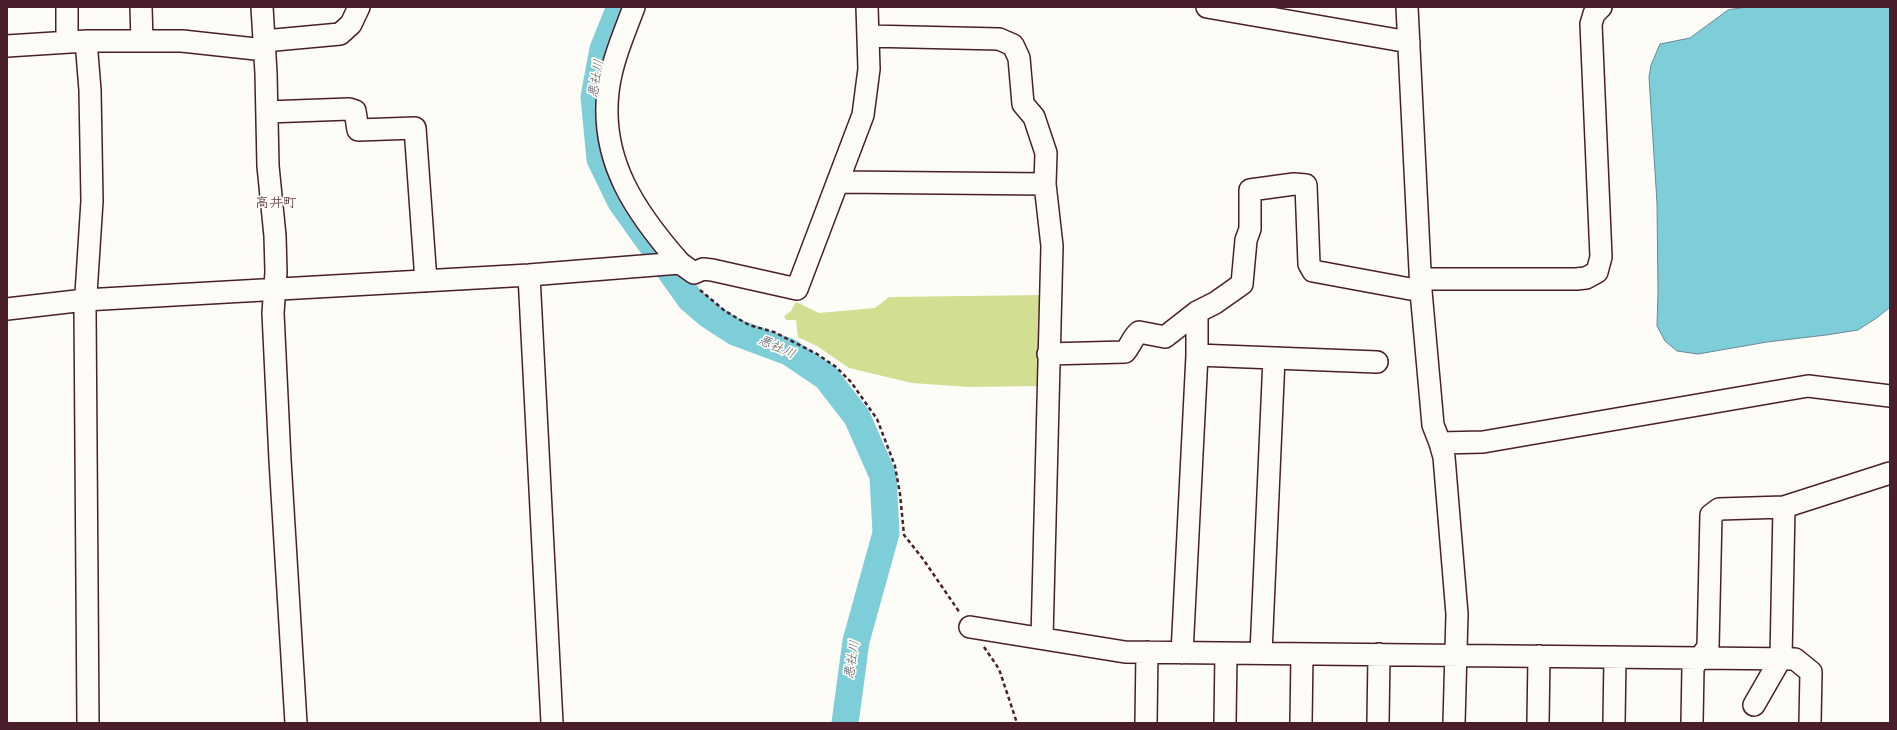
<!DOCTYPE html>
<meta charset="utf-8">
<style>
body{margin:0}
#map{position:relative;width:1897px;height:730px;overflow:hidden;background:#fdfcf7;font-family:Dekko,sans-serif}
canvas{display:block}
.frame{position:absolute;inset:0;border:8px solid #4a1f2b;pointer-events:none}
</style>
<div id="map">
<canvas width="1897" height="730"></canvas>
<div class="frame"></div>
</div>
<script>
const ctx = document.querySelector('canvas').getContext('2d');
ctx.lineJoin = 'round';
function paint(path, color) {
  ctx.fillStyle = color;
  ctx.fill(path, 'evenodd');
}
function trace(path, color, width, dash) {
  ctx.strokeStyle = color;
  ctx.lineWidth = width;
  ctx.lineCap = dash ? 'butt' : 'round';
  ctx.setLineDash(dash || []);
  ctx.stroke(path);
}
function write(font, color, halo, rows, align = 'center') {
  ctx.font = font + ' Dekko,"Klee One",sans-serif';
  ctx.lineWidth = 3.5;
  ctx.setLineDash([]);
  ctx.textBaseline = 'middle';
  ctx.strokeStyle = halo;
  ctx.fillStyle = color;
  for (const [text, x, y, turn = 0] of rows) {
    ctx.save();
    ctx.translate(x, y);
    ctx.rotate((+turn || 0) * Math.PI / 180);
    ctx.textAlign = isNaN(turn) ? turn : align;
    if (halo) ctx.strokeText(text, 0, 0);
    ctx.fillText(text, 0, 0);
    ctx.restore();
  }
}
const green = new Path2D(`
 M1044,295L1042,386L969,387L912,383L849,368L817,346L798,337L796,320H786L784,316L791,311L796,302L819,313L875,308L889,297Z`);
const water = new Path2D(`
 M1747,7H1890V307L1878,317L1858,330L1826,335L1767,342L1698,354L1677,351L1665,341L1657,326L1658,292L1657,203L1649,77L1651,65L1660,44L1690,38L1728,10Z`);
const river = new Path2D(`
 M620,7L603,49L594,97L600,159L621,202L690,299L710,316L735,332L789,352L826,377L857,417L883,476L886,533L856,641L845,723`);
const path = new Path2D(`
 M700,290L725,311L749,325L774,332L817,354L836,367L851,382L877,419L895,466L900,494L904,535L923,559L960,613
 M984,647L999,669L1017,723`);
const minor = new Path2D(`
 M67,7V42
 M141,7L142,41
 M262,7L266,73L268,166L275,236L276,272L273,313L280,460L296,723
 M634,7C624,34 611,63 608,92C600,161 636,213 680,263
 M1207,7L1409,42
 M1407,7L1421,291L1433,425L1440,443L1444,457L1457,614L1454,723
 M868,36L999,39L1013,45L1019,58L1023,104L1034,117L1046,153L1045,184L1052,246L1042,638
 M86,41L90,90L92,201L85,309L88,723
 M264,41L340,34L351,24L359,7
 M7,46L86,41H182L265,50
 M267,112L349,109L355,111L358,130L415,128L426,281
 M839,182L1045,184
 M529,275L552,723
 M1420,279H1576L1586,278L1597,272L1601,257L1591,24L1594,14L1601,7
 M7,309L85,300L529,275L680,263L694,273L703,269L712,270L797,289L863,115L869,69L867,7
 M1197,312V355
 M1048,354L1125,352C1131,345 1132,338 1139,332L1165,337L1197,312L1215,303L1242,284L1246,240L1250,229V190L1294,184L1306,185L1309,264L1313,271L1421,291
 M1440,443L1483,442L1808,386L1890,396
 M970,627L1125,652L1795,659L1811,672L1810,723
 M1182,653L1197,355L1377,362
 M1261,653L1274,358
 M1754,705L1781,658L1784,507
 M1146,723L1147,652
 M1225,723L1226,653
 M1301,723L1302,654
 M1378,723L1379,654
 M1538,723L1539,656
 M1614,723L1615,657
 M1692,723L1693,667L1708,647L1711,515L1719,509L1784,507L1890,473`);
const waterNames = [
 ["悪社川",598,79,-81],
 ["悪社川",776,349,24],
 ["悪社川",854,660,-81]
];
const quarterNames = [
 ["高井町",276,205]
];
paint(green, '#d2de91');
paint(water, '#7eced9');
trace(water, '#698893', 1);
trace(river, '#7eced9', 27);
trace(minor, '#4a1f2b', 24);
trace(path, '#4a1f2b', 2.5, [4, 3]);
trace(minor, '#fdfcf7', 21);
write('italic 13px', '#5a545f', '#fdfcf7', waterNames);
write('14px', '#4a1f2b', '#fdfcf7', quarterNames);
</script>
